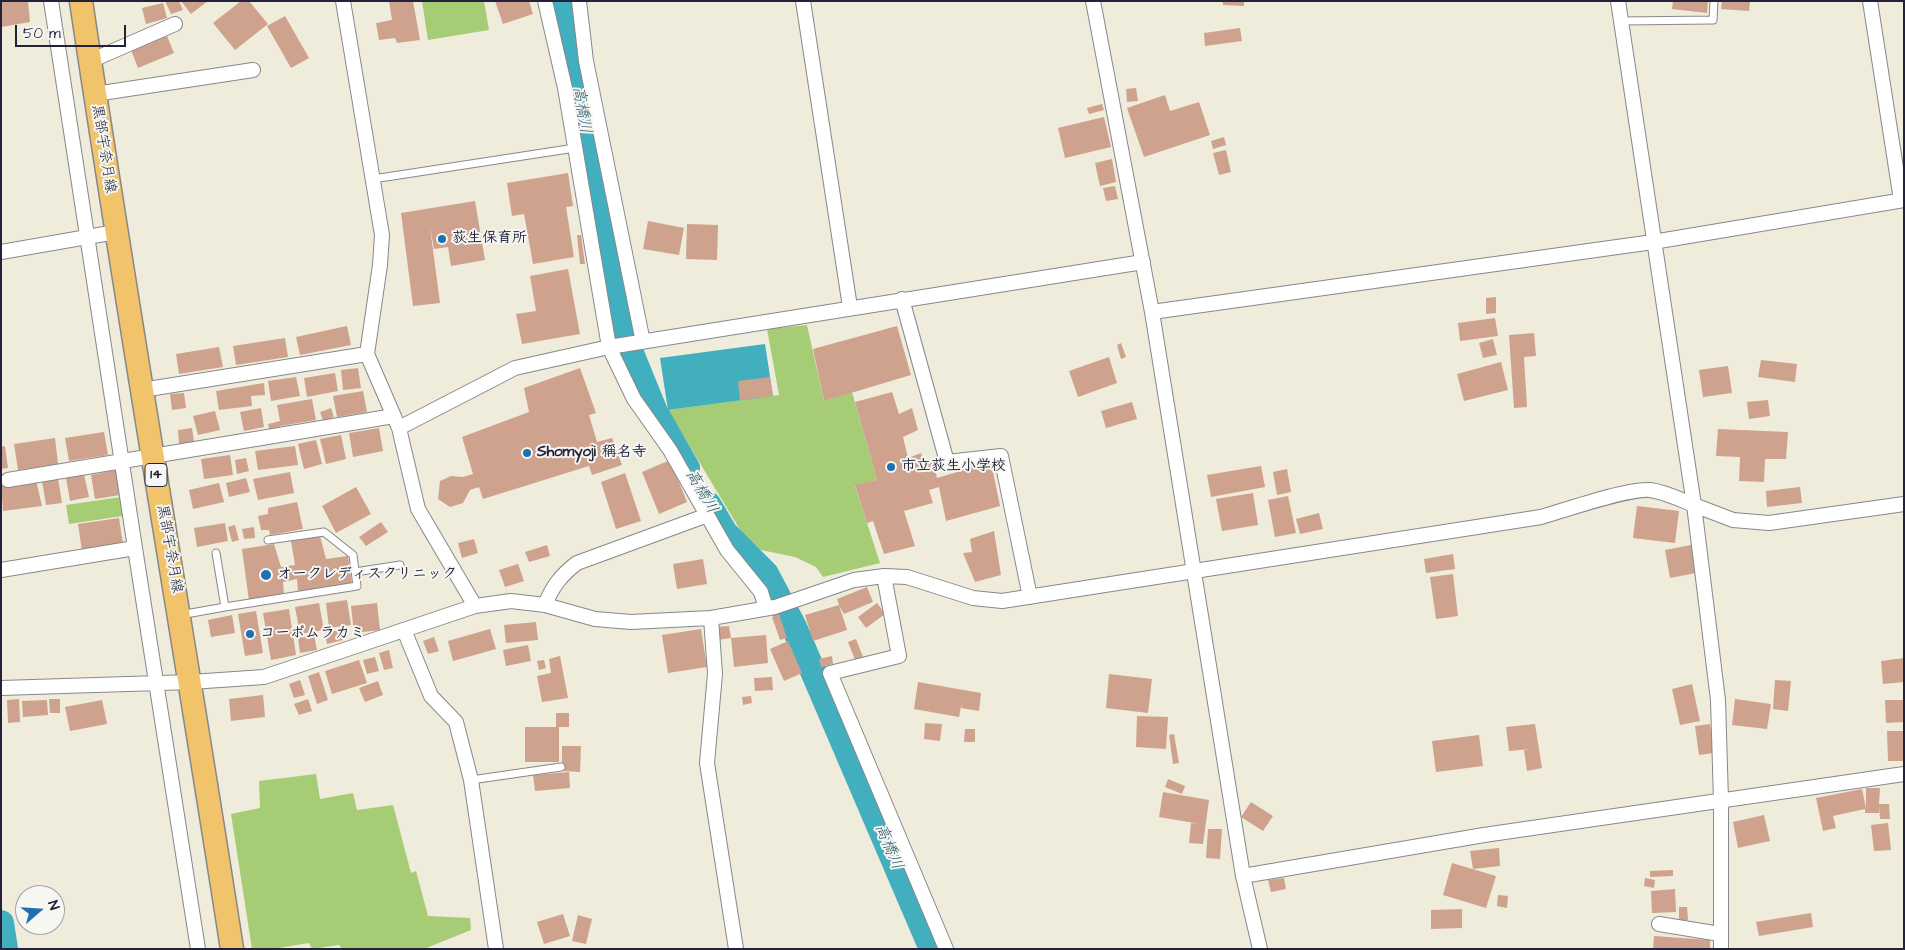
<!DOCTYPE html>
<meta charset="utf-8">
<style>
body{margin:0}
#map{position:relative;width:1905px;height:950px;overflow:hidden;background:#efecdb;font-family:"Architects Daughter",sans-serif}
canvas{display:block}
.frame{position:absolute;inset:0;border:2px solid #22223b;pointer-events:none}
.north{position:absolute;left:15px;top:885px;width:50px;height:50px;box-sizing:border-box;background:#f6f6f2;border:1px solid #a1a1a9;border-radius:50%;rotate:71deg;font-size:14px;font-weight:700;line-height:20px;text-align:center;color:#22223b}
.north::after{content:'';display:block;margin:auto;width:18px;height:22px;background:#1f6fb2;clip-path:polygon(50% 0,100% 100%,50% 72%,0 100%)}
.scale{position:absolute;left:15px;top:25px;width:111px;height:22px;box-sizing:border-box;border:2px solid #22223b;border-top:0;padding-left:6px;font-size:15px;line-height:18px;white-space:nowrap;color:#22223b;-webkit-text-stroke:4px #f6f6f2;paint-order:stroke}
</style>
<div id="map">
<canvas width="1905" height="950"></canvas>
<div class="frame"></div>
<div class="north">N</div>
<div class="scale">50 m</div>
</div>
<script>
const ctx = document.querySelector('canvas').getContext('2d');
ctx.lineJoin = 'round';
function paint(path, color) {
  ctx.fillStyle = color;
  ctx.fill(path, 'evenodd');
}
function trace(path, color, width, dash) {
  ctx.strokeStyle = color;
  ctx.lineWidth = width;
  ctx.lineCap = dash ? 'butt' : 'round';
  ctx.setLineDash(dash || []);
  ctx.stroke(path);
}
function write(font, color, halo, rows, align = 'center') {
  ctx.font = font + ' "Architects Daughter","Klee One",sans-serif';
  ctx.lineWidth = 4;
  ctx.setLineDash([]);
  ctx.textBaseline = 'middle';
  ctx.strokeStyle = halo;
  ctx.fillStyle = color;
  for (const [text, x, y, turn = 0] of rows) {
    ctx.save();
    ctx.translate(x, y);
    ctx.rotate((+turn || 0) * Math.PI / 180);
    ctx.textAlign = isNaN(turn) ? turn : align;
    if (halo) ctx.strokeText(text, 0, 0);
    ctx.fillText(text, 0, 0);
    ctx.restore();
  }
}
const green = new Path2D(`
 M422,1H484L489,30L428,40Z
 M807,325L824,401L852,392L877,480L855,486L880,563L823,577L816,567L795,557L761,550L742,533L668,410L779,395L767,329Z
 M121,497L123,516L69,524L66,505Z
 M316,774L320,799L353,793L357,810L393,805L411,873L416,871L428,916L470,918L471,930L424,949H342L339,945L312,949L309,943L273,949H252L231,814L260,808L259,781Z`);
const water = new Path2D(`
 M765,344L773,396L668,410L660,358Z`);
const river = new Path2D(`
 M562,1L619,324L655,412L687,468
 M708,504L725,533L766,574L794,627L932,949
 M1,923L5,949`);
const building = new Path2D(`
 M1,1H28L30,22L1,27Z
 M165,1H179L183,10L171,14Z
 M181,1H208L191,14Z
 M241,1H249L268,24L235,50L213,23Z
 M389,1H413L420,40L397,43L395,38L379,40L376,23L392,20Z
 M495,1H529L533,14L503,24Z
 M1223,1H1244V6L1223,5Z
 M1673,1H1708L1707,13L1672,9Z
 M1722,1H1750L1749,11L1721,9Z
 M163,3L167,18L146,24L142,8Z
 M285,16L309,58L291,68L267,26Z
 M1240,28L1242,41L1205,46L1204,33Z
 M167,36L174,53L138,68L131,50Z
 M1136,88L1138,101L1127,102L1126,89Z
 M1165,95L1170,111L1199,102L1210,135L1144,157L1127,108Z
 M1102,104L1104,110L1089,114L1087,108Z
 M1104,117L1111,147L1065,158L1058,128Z
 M1224,137L1226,145L1213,149L1211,141Z
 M1226,150L1231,172L1219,175L1213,153Z
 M1112,159L1116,182L1100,186L1095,163Z
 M568,173L573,206L566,207L574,257L533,264L524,214L512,216L507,183Z
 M1115,186L1118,199L1106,201L1103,188Z
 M475,201L485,260L451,266L448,247L434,249L430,227L440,303L413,306L401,213Z
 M648,221L684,228L679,255L643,249Z
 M687,224L718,225L717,260L686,259Z
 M577,235H581L585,264H580Z
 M568,269L580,334L522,344L516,314L536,311L530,276Z
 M1496,297V313L1486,314V298Z
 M1495,318L1498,336L1460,341L1458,323Z
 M347,326L351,345L300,355L296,337Z
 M897,326L911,375L824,401L813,349Z
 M1534,333L1536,356L1524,357L1527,407L1514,408L1509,335Z
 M285,338L288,357L236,365L233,346Z
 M1493,339L1497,355L1483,358L1479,343Z
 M1121,343L1126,357L1121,359L1117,345Z
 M219,347L223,367L179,374L176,354Z
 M1109,357L1117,383L1078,397L1069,371Z
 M1761,360L1797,364L1795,382L1758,377Z
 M1501,362L1508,390L1464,401L1457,374Z
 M1728,366L1732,393L1703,397L1699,370Z
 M358,368L361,388L343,390L341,370Z
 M580,368L596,413L589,415L597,442L612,438L622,465L592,475L589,466L483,499L479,487L470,490L463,503L450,507L438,499L440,481L451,476L463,477L473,474L462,437L529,412L524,388Z
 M335,373L338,391L307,397L304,378Z
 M296,377L300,396L271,401L268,381Z
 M770,377L773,396L740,400L738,381Z
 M264,383L265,395L251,396L252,406L219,410L216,391Z
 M363,391L367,412L337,417L333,396Z
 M892,392L899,414L912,408L918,430L903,437L908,458L921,453L925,465L933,462L937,478L991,462L1000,506L946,521L939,487L929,490L933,503L904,511L915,546L884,554L873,521L867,523L855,485L877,480L855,402Z
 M184,393L186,408L172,410L170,394Z
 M312,399L316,420L281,426L270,431L268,424L280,421L277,405Z
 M1768,400L1770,416L1749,419L1747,402Z
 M1132,402L1137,419L1106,428L1101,411Z
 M261,408L264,427L244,431L240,412Z
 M331,408L334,417L323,421L320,412Z
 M215,411L220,430L198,435L193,416Z
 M192,428L194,442L179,444L178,430Z
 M379,428L383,451L353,457L349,433Z
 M1718,429L1788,432L1786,459H1765L1764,482L1739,481L1740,457L1716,456Z
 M104,432L108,455L69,461L65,438Z
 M341,435L346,459L326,464L320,439Z
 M55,438L58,464L18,470L14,444Z
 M316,440L322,464L304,469L298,444Z
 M5,446L8,468L1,469V447Z
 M295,446L298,465L258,470L255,451Z
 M230,455L233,475L204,479L201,459Z
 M246,458L249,471L237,474L235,460Z
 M670,460L687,502L659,514L642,472Z
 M1261,466L1265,487L1211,497L1207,475Z
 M1287,469L1291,492L1277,495L1273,472Z
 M116,470L120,495L95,499L91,475Z
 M290,472L294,493L258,500L253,479Z
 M625,473L641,521L616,529L601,482Z
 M84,474L89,497L70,501L66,478Z
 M58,478L62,503L46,505L42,481Z
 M246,478L250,492L229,497L226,483Z
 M36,480L42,506L3,511L1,481H3L4,486Z
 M219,483L224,502L193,509L189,490Z
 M356,487L371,514L336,533L322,506Z
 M1800,487L1802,503L1767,507L1766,491Z
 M1253,493L1258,525L1222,531L1216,499Z
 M1288,496L1296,533L1275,537L1268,500Z
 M297,502L303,529L270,535L269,530H261L258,516L268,514V508Z
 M1637,506L1679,511L1675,543L1633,538Z
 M1319,513L1323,529L1300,534L1296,519Z
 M119,518L123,544L82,551L78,524Z
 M381,522L388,532L366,546L359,537Z
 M225,523L228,541L197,547L194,528Z
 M235,525L239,540L232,542L228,527Z
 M254,527L255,538L244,539L242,529Z
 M994,531L1001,575L975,582L963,553L972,552L970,539Z
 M320,536L326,559L348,556L352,584L298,592L297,579L283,582L284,595L249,601L242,549L274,544L281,567L295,565L291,541Z
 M474,539L478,553L462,558L458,543Z
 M547,545L550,556L529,562L525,552Z
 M1691,545L1696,573L1670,578L1665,550Z
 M1453,554L1455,569L1426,573L1424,559Z
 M703,559L707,584L677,589L673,564Z
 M518,564L524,581L505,587L499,570Z
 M1453,574L1458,616L1436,619L1430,577Z
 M867,587L873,602L844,614L839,605L847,630L813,641L805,615L839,605L837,599Z
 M347,600L351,625L329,628L326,603Z
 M319,603L324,630L300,634L295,607Z
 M377,603L380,630L354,633L351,606Z
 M877,603L885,614L866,628L858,617Z
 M289,609L296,655L271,660L263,613Z
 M256,611L263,653L245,656L238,614Z
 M779,614L787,638L780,640L772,617Z
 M232,615L235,633L211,637L208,620Z
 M536,622L538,640L506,643L504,625Z
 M729,626L731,638L718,640L716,627Z
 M490,629L496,649L453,661L448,641Z
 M701,629L707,667L668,673L662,635Z
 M340,630L343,640L327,644L325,633Z
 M314,635L317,650L300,653L298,638Z
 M766,635L768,663L734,667L731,638Z
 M434,637L439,651L428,654L423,641Z
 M856,639L863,657L855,660L848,642Z
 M788,641L802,673L784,681L770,649Z
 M528,645L531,661L506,666L503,650Z
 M389,650L393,668L384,670L379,653Z
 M560,656L568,698L542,702L537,676L551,673L549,659Z
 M832,656L833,664L821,667L819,659Z
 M375,657L379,671L367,674L363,660Z
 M1904,658V682L1883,684L1881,661Z
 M359,660L367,683L332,694L325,671Z
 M544,660L546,668L539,670L537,661Z
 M319,672L328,700L317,704L308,676Z
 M1109,674L1152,679L1148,713L1106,708Z
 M772,677L773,690L755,691L754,678Z
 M300,680L305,695L294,698L289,684Z
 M1775,680L1791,681L1788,711L1773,709Z
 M378,681L383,695L365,702L359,688Z
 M918,682L981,693L979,711L961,708L962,701L959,717L914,709Z
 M1692,684L1700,721L1680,725L1672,689Z
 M263,695L265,717L231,721L229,699Z
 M751,696L752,703L743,705L742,697Z
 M19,699L20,722L8,723L7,700Z
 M49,699H60V713H50Z
 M308,699L312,711L299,715L294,704Z
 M1735,699L1771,704L1767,729L1732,725Z
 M47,700L48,715L23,717L22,701Z
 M102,700L107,724L70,731L65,707Z
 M1885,700H1904V722L1886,723Z
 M556,713H569V727H559V762H525V727H556Z
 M1137,716L1168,717L1166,749L1136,747Z
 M925,723L942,724L940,741L924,739Z
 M1535,724L1542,768L1527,771L1524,750L1531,749L1509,751L1506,727Z
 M1710,724L1714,753L1699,755L1695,726Z
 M965,729H975V742H964Z
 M1887,731H1904V761H1888Z
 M1174,734L1179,763L1173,764L1169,735Z
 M1479,735L1483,766L1436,772L1432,741Z
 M562,746H581L580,772L562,771Z
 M569,772L570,788L535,791L533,775Z
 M1168,779L1185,786L1182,794L1165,787Z
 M1866,788H1880L1879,804H1889L1890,819H1880L1879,806V813H1865V809L1833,816L1836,828L1823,831L1816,798L1862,789L1866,808Z
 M1163,792L1209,800L1203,844L1189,843L1191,823L1200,824L1159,817Z
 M1251,802L1273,816L1263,831L1241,817Z
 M1764,815L1770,841L1738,848L1733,822Z
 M1888,823L1891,850L1874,851L1871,825Z
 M1208,829H1222L1220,859L1206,858Z
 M1499,848L1500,866L1473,869L1470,851Z
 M1452,863L1496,876L1486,908L1443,895Z
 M1673,870V876L1650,877V871Z
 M1284,878L1286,889L1271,892L1268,880Z
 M1645,878L1655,880L1654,888L1644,886Z
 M1675,889L1676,912L1652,913L1651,891Z
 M1498,895L1508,896L1507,908L1497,906Z
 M1679,907H1687L1688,920H1679Z
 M1462,909V928L1431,929V910Z
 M1811,913L1813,927L1759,936L1756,922Z
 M563,914L570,936L544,944L537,922Z
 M578,915L592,919L586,944L572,941Z
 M1654,936L1710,940V949H1653Z`);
const service = new Path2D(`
 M1621,21L1713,20L1714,1
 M373,179L575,148
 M355,572L400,565
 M225,607L357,586L353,555L324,532L268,540
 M180,615L225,607L216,553
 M471,780L561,767`);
const minor = new Path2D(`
 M343,1L382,235L380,265L367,354L399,428L418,509L475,606
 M545,1L565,88L609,347L634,399L670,450L727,550L761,592L766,608
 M579,1L586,61L643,342
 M803,1L850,307
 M1093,1L1152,312L1243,876L1260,949
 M1618,1L1694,505L1733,520L1769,523L1904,504
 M1870,1L1901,200
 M90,61L175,24
 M95,94L253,70
 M1,252L116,232
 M902,299L947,462L1001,456L1030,597
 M1152,312L1653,242L1904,200
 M142,390L367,354
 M399,428L515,368L609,347L1143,262
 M8,480L394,416
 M135,548L198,949
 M1,570L135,548L51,1
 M884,576L899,656L830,673L946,949
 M545,605C552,587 561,575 577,563L705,516
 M711,618L715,674L707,763L736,949
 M404,630L431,696L456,722L471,780L496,949
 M1,688L191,682L264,677L475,606L511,601L545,605L595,619L631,622L711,618L775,607L854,580L884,576L907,577L973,598L1002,601L1541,517C1565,510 1628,488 1650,490C1665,492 1679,499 1694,505L1718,700L1721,801V949
 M1243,876L1484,835L1904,774
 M1659,924L1720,934`);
const primary = new Path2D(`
 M81,1C128,318 183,633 232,949`);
const markers = [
 [442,239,5,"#1f6fb2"],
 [527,453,5,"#1f6fb2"],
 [891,467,5,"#1f6fb2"],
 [266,575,6,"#1f6fb2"],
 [250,634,5,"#1f6fb2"]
];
const shields = [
 [156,475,22]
];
const shieldNames = [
 ["14",156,475]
];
const streetNames = [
 ["黒部宇奈月線",103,149,81],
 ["黒部宇奈月線",169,549,80]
];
const poiNames = [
 ["荻生保育所",452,239],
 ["Shomyoji 稱名寺",537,453],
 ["市立荻生小学校",901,467],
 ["オークレディスクリニック",277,575],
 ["コーポムラカミ",260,634]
];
const waterNames = [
 ["高橋川",581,110,80],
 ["高橋川",701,492,60],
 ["高橋川",888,847,67]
];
paint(green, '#a6cc76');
paint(water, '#41afbd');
trace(river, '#41afbd', 26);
paint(building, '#cfa28d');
trace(service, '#88878b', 9);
trace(minor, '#88878b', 16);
trace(primary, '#88878b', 25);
trace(service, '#fff', 7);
trace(minor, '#fff', 14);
trace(primary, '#f1c36a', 22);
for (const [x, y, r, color] of markers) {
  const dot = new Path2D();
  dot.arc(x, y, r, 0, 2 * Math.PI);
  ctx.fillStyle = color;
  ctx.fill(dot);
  trace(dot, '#f6f6f2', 2);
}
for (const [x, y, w] of shields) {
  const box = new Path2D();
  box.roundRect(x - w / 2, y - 11.5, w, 23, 4);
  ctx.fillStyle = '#f6f6f2';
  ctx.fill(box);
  trace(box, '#22223b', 1);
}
write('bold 14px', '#22223b', null, shieldNames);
write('15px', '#22223b', '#f6f6f2', streetNames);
write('bold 15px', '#22223b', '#f6f6f2', poiNames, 'left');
write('italic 16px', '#2e5a6f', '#f6f6f2', waterNames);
</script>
